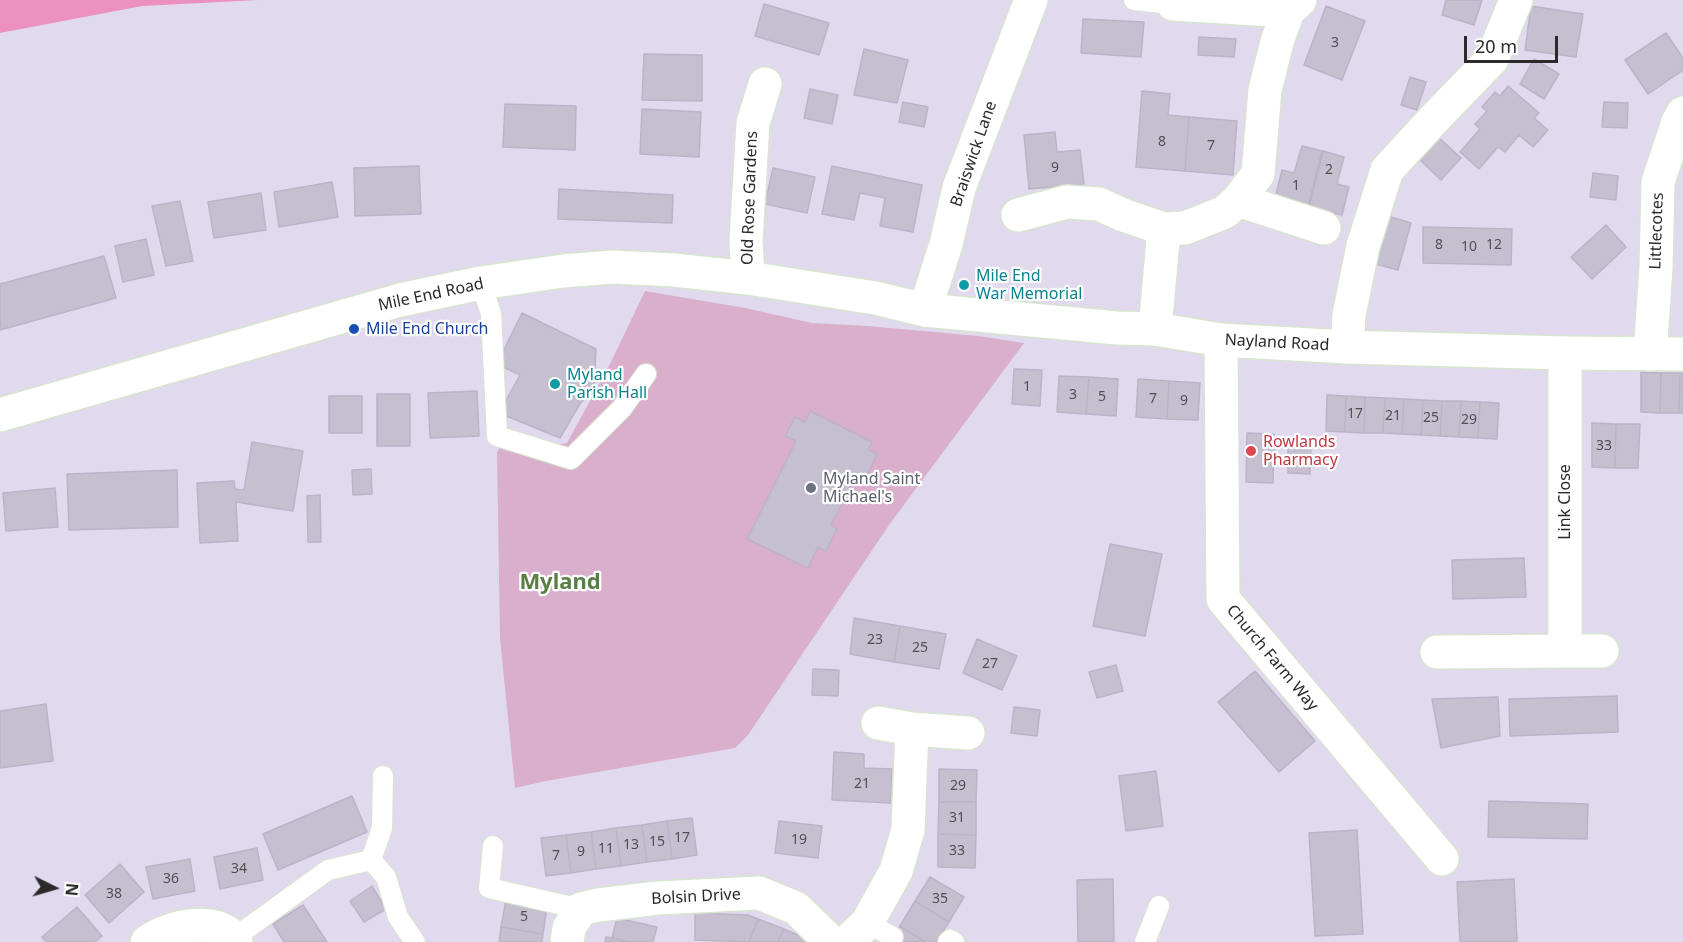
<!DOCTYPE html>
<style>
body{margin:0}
#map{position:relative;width:1683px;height:942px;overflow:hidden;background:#e1daee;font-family:"Noto Sans",sans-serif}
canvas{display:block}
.north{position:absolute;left:24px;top:858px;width:60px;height:60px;-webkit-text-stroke:4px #fff;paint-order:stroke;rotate:95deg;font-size:16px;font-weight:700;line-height:24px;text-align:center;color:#2a2a2a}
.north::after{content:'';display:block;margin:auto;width:21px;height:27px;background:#2a2a2a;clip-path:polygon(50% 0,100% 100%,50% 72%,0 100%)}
.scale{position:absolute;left:1464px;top:36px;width:94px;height:27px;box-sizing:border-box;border:3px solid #2a2a2a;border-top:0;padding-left:8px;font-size:18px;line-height:21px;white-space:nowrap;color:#2a2a2a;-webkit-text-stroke:4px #fff;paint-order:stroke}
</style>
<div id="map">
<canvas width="1683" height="942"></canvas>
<div class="north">N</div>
<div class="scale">20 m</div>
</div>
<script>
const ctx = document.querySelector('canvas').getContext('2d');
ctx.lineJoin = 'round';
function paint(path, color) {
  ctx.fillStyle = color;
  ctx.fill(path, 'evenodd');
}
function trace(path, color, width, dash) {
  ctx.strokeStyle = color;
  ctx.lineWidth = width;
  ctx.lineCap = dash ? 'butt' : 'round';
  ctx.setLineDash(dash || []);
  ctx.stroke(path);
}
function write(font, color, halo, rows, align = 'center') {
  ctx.font = font + ' "Noto Sans",sans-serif';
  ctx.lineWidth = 4.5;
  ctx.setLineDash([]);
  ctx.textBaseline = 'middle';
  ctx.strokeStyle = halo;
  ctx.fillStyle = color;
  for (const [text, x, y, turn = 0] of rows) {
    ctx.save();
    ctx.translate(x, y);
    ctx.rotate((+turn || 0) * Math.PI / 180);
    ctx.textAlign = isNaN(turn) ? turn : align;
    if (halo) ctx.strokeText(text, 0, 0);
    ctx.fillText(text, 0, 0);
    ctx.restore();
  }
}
const green = new Path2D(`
 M0,0H259L142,6L0,33Z`);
const cemetery = new Path2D(`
 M645,291L745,308L812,323L868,326L978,336L1024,343L889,525L748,735L735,748L546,781L515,788L500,638L497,453L505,435L540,447L567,443L610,364Z`);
const building = new Path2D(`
 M1446,0H1482L1474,25L1442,15Z
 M764,4L829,23L819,55L755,36Z
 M1326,6L1365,21L1342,80L1304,65Z
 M1531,6L1583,14L1576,57L1525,50Z
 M1083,19L1144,22L1141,57L1081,53Z
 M1666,33L1683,58V70L1648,94L1625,60Z
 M1199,37L1236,39L1234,57L1198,55Z
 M864,49L908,60L897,103L854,95Z
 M644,54L702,55V101L642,100Z
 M1534,59L1559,74L1544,99L1520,84Z
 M1410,77L1426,82L1417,110L1401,105Z
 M1508,86L1539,113L1534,118L1548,130L1533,147L1519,135L1505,152L1498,147L1479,169L1460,152L1480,129L1475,124L1487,111L1482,107L1495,92L1500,96Z
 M810,89L838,95L832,124L804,118Z
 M1142,91L1170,94L1168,115L1189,117L1185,171L1136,167Z
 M903,102L928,107L924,127L899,122Z
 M1604,102L1628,103L1627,128L1602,127Z
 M505,104L576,106L575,150L503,147Z
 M642,109L701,112L699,157L640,154Z
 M1189,117L1237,121L1233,175L1185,171Z
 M1055,132L1057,152L1080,150L1084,184L1029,189L1024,135Z
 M1436,135L1461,158L1441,180L1416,156Z
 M1302,146L1322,151L1308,207L1275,198L1282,170L1294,173Z
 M1323,151L1344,157L1337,184L1349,187L1342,215L1309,207Z
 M419,166L421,214L355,216L354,168Z
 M832,166L922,185L913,232L880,226L885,198L860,193L854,220L822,214Z
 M773,168L815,177L807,213L765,204Z
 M1593,173L1618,176L1616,200L1590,197Z
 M332,182L338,217L279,227L274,192Z
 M559,189L673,195L672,223L558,219Z
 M261,193L266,230L214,238L208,202Z
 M180,201L193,261L166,266L152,206Z
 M1381,214L1411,223L1398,270L1368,262Z
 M1606,225L1626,247L1592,279L1571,257Z
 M1423,227L1512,229L1511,265L1423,263Z
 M146,239L154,275L123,282L115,246Z
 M104,256L116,298L0,330V284Z
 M522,313L596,349L594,393L581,402L560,438L499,413L520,375L497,364Z
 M1014,369L1042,370L1040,406L1012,404Z
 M1641,372L1661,373L1660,413L1641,412Z
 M1661,373H1680L1679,413H1660Z
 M1680,373H1683V413H1679Z
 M1059,376L1089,377L1086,414L1057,412Z
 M1089,377L1118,379L1116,416L1086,414Z
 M1138,379L1169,381L1167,419L1136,417Z
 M1169,381L1200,383L1198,420L1167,419Z
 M477,391L479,436L430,438L428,393Z
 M377,394H410V446H377Z
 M1327,395L1346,396L1345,432L1326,431Z
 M329,396H362V433H329Z
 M1346,396L1365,397L1364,433L1345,432Z
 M1365,397L1385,398L1383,433H1364Z
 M1385,398L1404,399L1402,434L1383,433Z
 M1404,399L1423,400L1421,435L1402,434Z
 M1423,400L1442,401L1440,436L1421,435Z
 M1442,401H1461L1459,437L1440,436Z
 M1461,401L1480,402L1478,438L1459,437Z
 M1480,402L1499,403L1497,439L1478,438Z
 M810,411L872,442L868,449L877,454L864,482L855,478L831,525L837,529L826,551L818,547L808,568L747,539L796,441L785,436L795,417L805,422Z
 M1592,423L1616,424L1615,468L1592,467Z
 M1616,424H1640L1638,468H1615Z
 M1247,433L1274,434L1273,483L1246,482Z
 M252,442L303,451L293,511L236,502L238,541L200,543L197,483L234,481L235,489L244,490Z
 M1288,443H1311L1310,474L1288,473Z
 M371,469L372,494L353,495L352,470Z
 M177,470L178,527L69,530L67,474Z
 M55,488L58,527L6,531L3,493Z
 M320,495L321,542H308L307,496Z
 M1110,544L1162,554L1145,636L1093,626Z
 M1524,558L1526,597L1453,599L1452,560Z
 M854,618L900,626L894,662L850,654Z
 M900,626L946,634L939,669L894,662Z
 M977,639L1017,656L1002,690L963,673Z
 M1116,665L1123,691L1097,698L1089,672Z
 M813,669L839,670L838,696L812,695Z
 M1255,671L1315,741L1279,772L1218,702Z
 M1617,696L1618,732L1510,736L1509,699Z
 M1498,697L1500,736L1441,748L1432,699Z
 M46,704L53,761L0,768V711Z
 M1014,707L1040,710L1037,736L1011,733Z
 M834,752L864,754V768L892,769L891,803L832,800Z
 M939,769L977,770L976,802H939Z
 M1156,771L1163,826L1126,831L1119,776Z
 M352,796L367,832L278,870L263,834Z
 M1489,801L1588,804L1587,839L1488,837Z
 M939,802H976V835L938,834Z
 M692,818L697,855L672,859L667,821Z
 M667,821L672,859L647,862L642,825Z
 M779,821L822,826L818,858L775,853Z
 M642,825L647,862L621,866L616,828Z
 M616,828L621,866L596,869L591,832Z
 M1357,830L1363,934L1315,936L1309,833Z
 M591,832L596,869L571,873L566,835Z
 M938,834L976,835L975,868L938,867Z
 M566,835L571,873L546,876L541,838Z
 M257,848L263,880L220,889L214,857Z
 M190,859L195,891L153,899L146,867Z
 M120,864L144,892L109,923L85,895Z
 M930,877L964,897L949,922L915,901Z
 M1113,879L1114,942H1078L1077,880Z
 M1514,879L1517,942H1460L1457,882Z
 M372,886L386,909L364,922L350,901Z
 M506,900L547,907L543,934L501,927Z
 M915,901L949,922L936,942H925L900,926Z
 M303,905L327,942H284L273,924Z
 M77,907L102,936L95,942H46L42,937Z
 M695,913L748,915L758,919L749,942L695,940Z
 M617,918L657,927L653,942H630L612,938Z
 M758,919L784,929L778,942H749Z
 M900,926L925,942H890Z
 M501,927L543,934L542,942H499Z
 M784,929L809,940L808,942H778Z
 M606,937L612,938L630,942H605Z`);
const service = new Path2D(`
 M1134,0L1173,4
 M481,283L491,314L497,436L571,459L622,408L646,374
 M493,846L489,888L581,909
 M371,860L382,828L383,776
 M867,923L893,937
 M234,938L328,870L371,860L386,877L398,917L415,942
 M948,942L950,940L954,942
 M1145,942L1159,906`);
const minor = new Path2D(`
 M1173,4L1288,11
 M1238,200L1324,228
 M1018,215L1067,202L1099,204L1123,215L1164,229L1185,228L1225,212L1238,200L1258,174L1265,90L1277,42L1288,11L1300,0
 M748,278L746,241L753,123L765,84
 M925,310L946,244L959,188L1031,0
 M1155,329L1164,229
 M1221,340L1223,599L1442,859
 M1347,347L1349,315L1363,246L1387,170L1434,119L1492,59L1516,0
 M1650,354L1656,268L1658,182L1678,122L1683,113
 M1565,651H1602
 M1437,652L1565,651V353
 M912,729L968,733
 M147,942C169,926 220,914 236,942
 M567,942L569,928L581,909L598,905L658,898L759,893L796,908L831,942
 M847,942L867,923L896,871L908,830L912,729L878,723`);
const tertiary = new Path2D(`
 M0,415L400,300L481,283L563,271L613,267L674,270L748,278L875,298L925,310L1117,328L1155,329L1221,340L1347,347L1565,353L1683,354`);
const markers = [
 [964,285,6,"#0f9aa8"],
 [354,329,6,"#1a4fb4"],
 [555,384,6,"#0f9aa8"],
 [1251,451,6,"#e0444e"],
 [811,488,6,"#6b7280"]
];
const numberNames = [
 ["3",1335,43],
 ["8",1162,142],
 ["7",1211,146],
 ["9",1055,168],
 ["2",1329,170],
 ["1",1296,186],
 ["8",1439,245],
 ["12",1494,245],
 ["10",1469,247],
 ["1",1027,387],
 ["3",1073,395],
 ["5",1102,397],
 ["7",1153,399],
 ["9",1184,401],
 ["17",1355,414],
 ["21",1393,416],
 ["25",1431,418],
 ["29",1469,420],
 ["33",1604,446],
 ["23",875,640],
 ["25",920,648],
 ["27",990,664],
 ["21",862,784],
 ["29",958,786],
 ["31",957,818],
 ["17",682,838],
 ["19",799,840],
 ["15",657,842],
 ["13",631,845],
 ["11",606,849],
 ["33",957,851],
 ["9",581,852],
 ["7",556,856],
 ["34",239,869],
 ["36",171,879],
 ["38",114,894],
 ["35",940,899],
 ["5",524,917]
];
const streetNames = [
 ["Braiswick Lane",974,154,-71],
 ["Old Rose Gardens",750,198,-88],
 ["Littlecotes",1657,231,-88],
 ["Mile End Road",431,295,-12],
 ["Nayland Road",1277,343,3],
 ["Link Close",1565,502,-90],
 ["Church Farm Way",1272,658,50],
 ["Bolsin Drive",696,897,-3]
];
const cultureNames = [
 ["Mile End",976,276],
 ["War Memorial",976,294],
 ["Myland",567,375],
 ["Parish Hall",567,393]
];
const transitNames = [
 ["Mile End Church",366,329]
];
const healthNames = [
 ["Rowlands",1263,442],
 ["Pharmacy",1263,460]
];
const worshipNames = [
 ["Myland Saint",823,479],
 ["Michael's",823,497]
];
const districtNames = [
 ["Myland",560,583]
];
paint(green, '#eb90bf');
paint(cemetery, '#d9afcb');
paint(building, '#c6bfcf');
trace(building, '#bdb3c9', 1.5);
trace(service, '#d7e4cf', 22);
trace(minor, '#d7e4cf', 36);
trace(tertiary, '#d7e4cf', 36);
trace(service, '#fff', 20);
trace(minor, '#fff', 33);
trace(tertiary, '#fff', 33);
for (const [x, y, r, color] of markers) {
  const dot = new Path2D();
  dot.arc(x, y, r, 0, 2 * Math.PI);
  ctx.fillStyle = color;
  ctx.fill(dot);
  trace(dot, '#fff', 2);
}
write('14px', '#514f53', null, numberNames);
write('16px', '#2a2a2a', '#fff', streetNames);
write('16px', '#0d838f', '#fff', cultureNames, 'left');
write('16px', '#164399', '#fff', transitNames, 'left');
write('16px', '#be3a42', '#fff', healthNames, 'left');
write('16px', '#5b616d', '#fff', worshipNames, 'left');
write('bold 22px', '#5a7f45', '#fff', districtNames);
</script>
